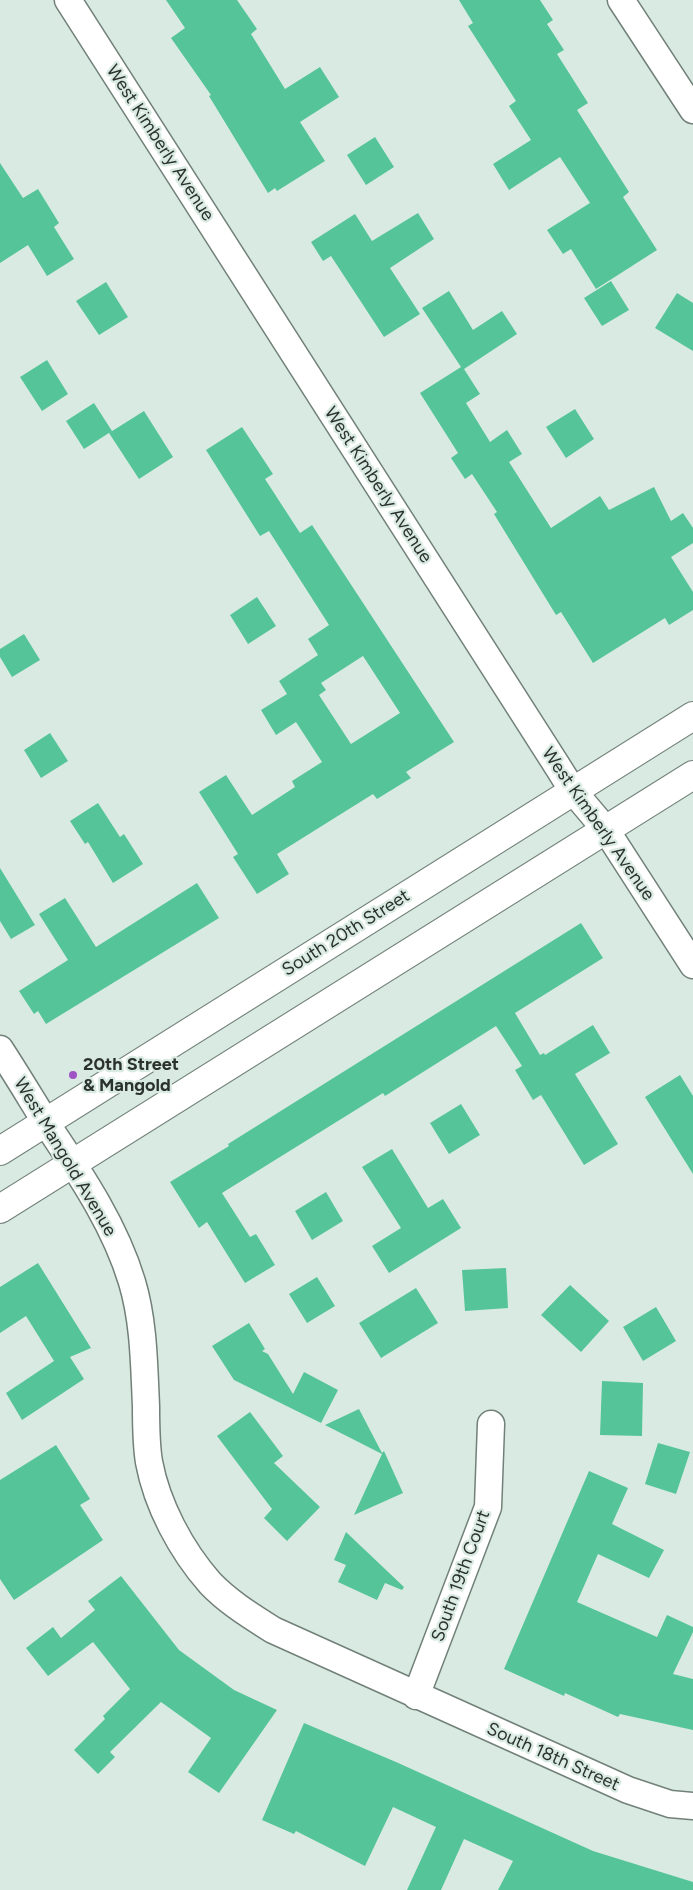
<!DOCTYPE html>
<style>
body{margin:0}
canvas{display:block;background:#d9eae2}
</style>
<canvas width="693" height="1890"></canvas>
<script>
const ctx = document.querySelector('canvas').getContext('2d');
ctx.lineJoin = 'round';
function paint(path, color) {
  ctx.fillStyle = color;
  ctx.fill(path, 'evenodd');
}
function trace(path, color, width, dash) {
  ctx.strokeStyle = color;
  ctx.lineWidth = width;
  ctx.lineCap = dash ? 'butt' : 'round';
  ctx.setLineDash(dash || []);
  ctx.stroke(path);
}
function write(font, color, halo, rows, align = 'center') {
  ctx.font = font + ' Figtree,sans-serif';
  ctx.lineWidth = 4.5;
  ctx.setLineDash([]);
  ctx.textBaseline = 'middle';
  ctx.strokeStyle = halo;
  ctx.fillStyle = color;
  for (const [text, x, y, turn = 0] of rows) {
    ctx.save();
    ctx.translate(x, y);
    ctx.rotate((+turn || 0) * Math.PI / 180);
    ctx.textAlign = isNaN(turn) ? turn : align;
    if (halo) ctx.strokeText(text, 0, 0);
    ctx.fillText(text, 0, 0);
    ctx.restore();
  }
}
const building = new Path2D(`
 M166,0H237L257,29L251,34L285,89L320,67L339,97L300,122L325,161L277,191L275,188L268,193L209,96L211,95L171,38L185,28Z
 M459,0H540L553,20L547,24L564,50L557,54L588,103L577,110L629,192L623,197L657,250L596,289L571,249L563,254L547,230L590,203L560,157L509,190L493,164L531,140L509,106L516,101L468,26L473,23Z
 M375,137L394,167L366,185L347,155Z
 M0,163L23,198L38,189L59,223L54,227L74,259L47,276L28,245L0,263Z
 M418,213L434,239L390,268L420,314L384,337L331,256L323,261L311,242L355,214L372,241Z
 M611,281L629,310L602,326L584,298Z
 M106,282L128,317L99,335L76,301Z
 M449,291L473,330L502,311L517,334L464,369L480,394L466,403L490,442L507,430L522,454L509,462L551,528L600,496L609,510L654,487L671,521L683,513L693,528V543L671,557L693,592V610L669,625L665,618L593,663L561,612L556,615L494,514L497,512L472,474L465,479L451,458L458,453L420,393L461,367L422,308Z
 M677,293L693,303V351L655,328Z
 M47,360L68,394L42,411L20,377Z
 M94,403L112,431L84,449L66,421Z
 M575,409L594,439L566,458L546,427Z
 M144,411L173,457L139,479L109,433Z
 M242,427L273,474L265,479L300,533L312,525L454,742L406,772L411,778L377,799L373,794L277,854L289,874L257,894L233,857L238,854L199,792L226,775L252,815L295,787L292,781L322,762L296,722L276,735L261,710L287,694L279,681L318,655L308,639L329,625L269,531L260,536L206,450ZM363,656L400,713L351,744L319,695L326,690L321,683Z
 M257,597L276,626L248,644L230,615Z
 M24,634L40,660L12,677L0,657V649Z
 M50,733L68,761L41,778L24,750Z
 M98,803L120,837L124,834L143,864L113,883L88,842L85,844L70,821Z
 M0,868L35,925L11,939L0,921Z
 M197,883L219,918L46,1024L38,1011L34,1014L19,991L68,960L39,914L65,898L96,947Z
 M581,923L603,958L515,1013L540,1055L544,1053L545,1055L593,1025L610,1053L575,1074L618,1144L584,1165L541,1095L533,1100L515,1070L522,1066L496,1026L385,1096L383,1093L222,1193L250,1237L256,1234L275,1265L245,1283L207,1222L199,1228L170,1182L229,1146L228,1144Z
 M680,1075L693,1096V1174L645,1097Z
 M461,1104L480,1135L449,1154L430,1123Z
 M392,1149L428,1208L443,1199L461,1228L389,1273L372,1246L401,1228L362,1167Z
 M326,1192L343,1221L312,1240L295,1211Z
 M38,1263L91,1348L70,1357L84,1379L22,1420L6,1393L54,1361L26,1316L0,1333V1287Z
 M506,1268L508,1308L465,1311L462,1270Z
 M317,1277L335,1306L307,1323L289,1294Z
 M570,1285L609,1321L581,1352L541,1315Z
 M416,1288L438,1323L381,1358L359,1323Z
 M656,1307L676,1341L643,1361L623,1327Z
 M249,1323L265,1349L262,1351L268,1354L293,1394L304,1372L338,1390L321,1423L234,1380L212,1346Z
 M602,1381L643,1383L642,1436L600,1435Z
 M359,1409L382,1453L384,1451L403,1493L354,1515L382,1454L325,1425Z
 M250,1412L283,1456L274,1463L320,1507L287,1541L264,1518L272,1509L217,1436Z
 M658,1443L690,1452L676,1494L645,1484Z
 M56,1445L90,1499L80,1505L103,1540L14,1600L0,1579V1480Z
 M589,1471L628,1488L612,1524L664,1550L649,1578L598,1554L577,1602L657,1637L667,1615L693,1627V1632L673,1674L693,1679V1730L620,1714L618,1717L565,1693L564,1696L504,1669Z
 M346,1532L404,1587L402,1590L385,1583L377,1600L338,1582L346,1565L334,1560Z
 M121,1576L179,1650L234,1690L277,1710L219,1793L188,1772L211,1738L161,1702L110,1752L115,1757L98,1774L74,1750L105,1719L103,1716L130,1689L93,1642L48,1676L26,1648L53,1627L61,1638L95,1610L88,1601Z
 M304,1723L396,1762L593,1851L693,1882V1890H498L513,1861L464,1839L441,1890H407L436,1827L393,1807L365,1866L296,1831L294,1834L262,1820Z`);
const minor = new Path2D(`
 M68,0L556,764L573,791L606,830L693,965
 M621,0L693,110
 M0,1049C17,1075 33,1102 50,1129C82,1177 115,1226 132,1282C144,1322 144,1365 146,1406C146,1424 146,1444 149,1462C157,1505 181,1550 210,1583C228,1602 251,1616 273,1630L628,1790L670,1804L693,1806
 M416,1696L488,1507L491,1424`);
const tertiary = new Path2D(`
 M0,1151L693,716
 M0,1209L693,775`);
const markers = [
 [73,1075,5,"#9f54c6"]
];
const streetNames = [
 ["West Kimberly Avenue",160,143,57],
 ["West Kimberly Avenue",378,485,57],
 ["West Kimberly Avenue",598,824,55],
 ["South 20th Street",346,933,-32],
 ["West Mangold Avenue",65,1157,59],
 ["South 19th Court",461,1576,-70],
 ["South 18th Street",553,1757,24]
];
const poiNames = [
 ["20th Street",83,1065],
 ["& Mangold",83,1086]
];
paint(building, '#55c599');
trace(minor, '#718179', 29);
trace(tertiary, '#718179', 30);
trace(minor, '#fff', 26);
trace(tertiary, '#fff', 28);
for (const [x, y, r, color] of markers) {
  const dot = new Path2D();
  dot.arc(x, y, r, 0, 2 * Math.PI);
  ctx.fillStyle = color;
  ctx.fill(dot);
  trace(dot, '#d9eae2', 2);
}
write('18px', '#2b322e', '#d9eae2', streetNames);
write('bold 18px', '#2b322e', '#d9eae2', poiNames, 'left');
</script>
